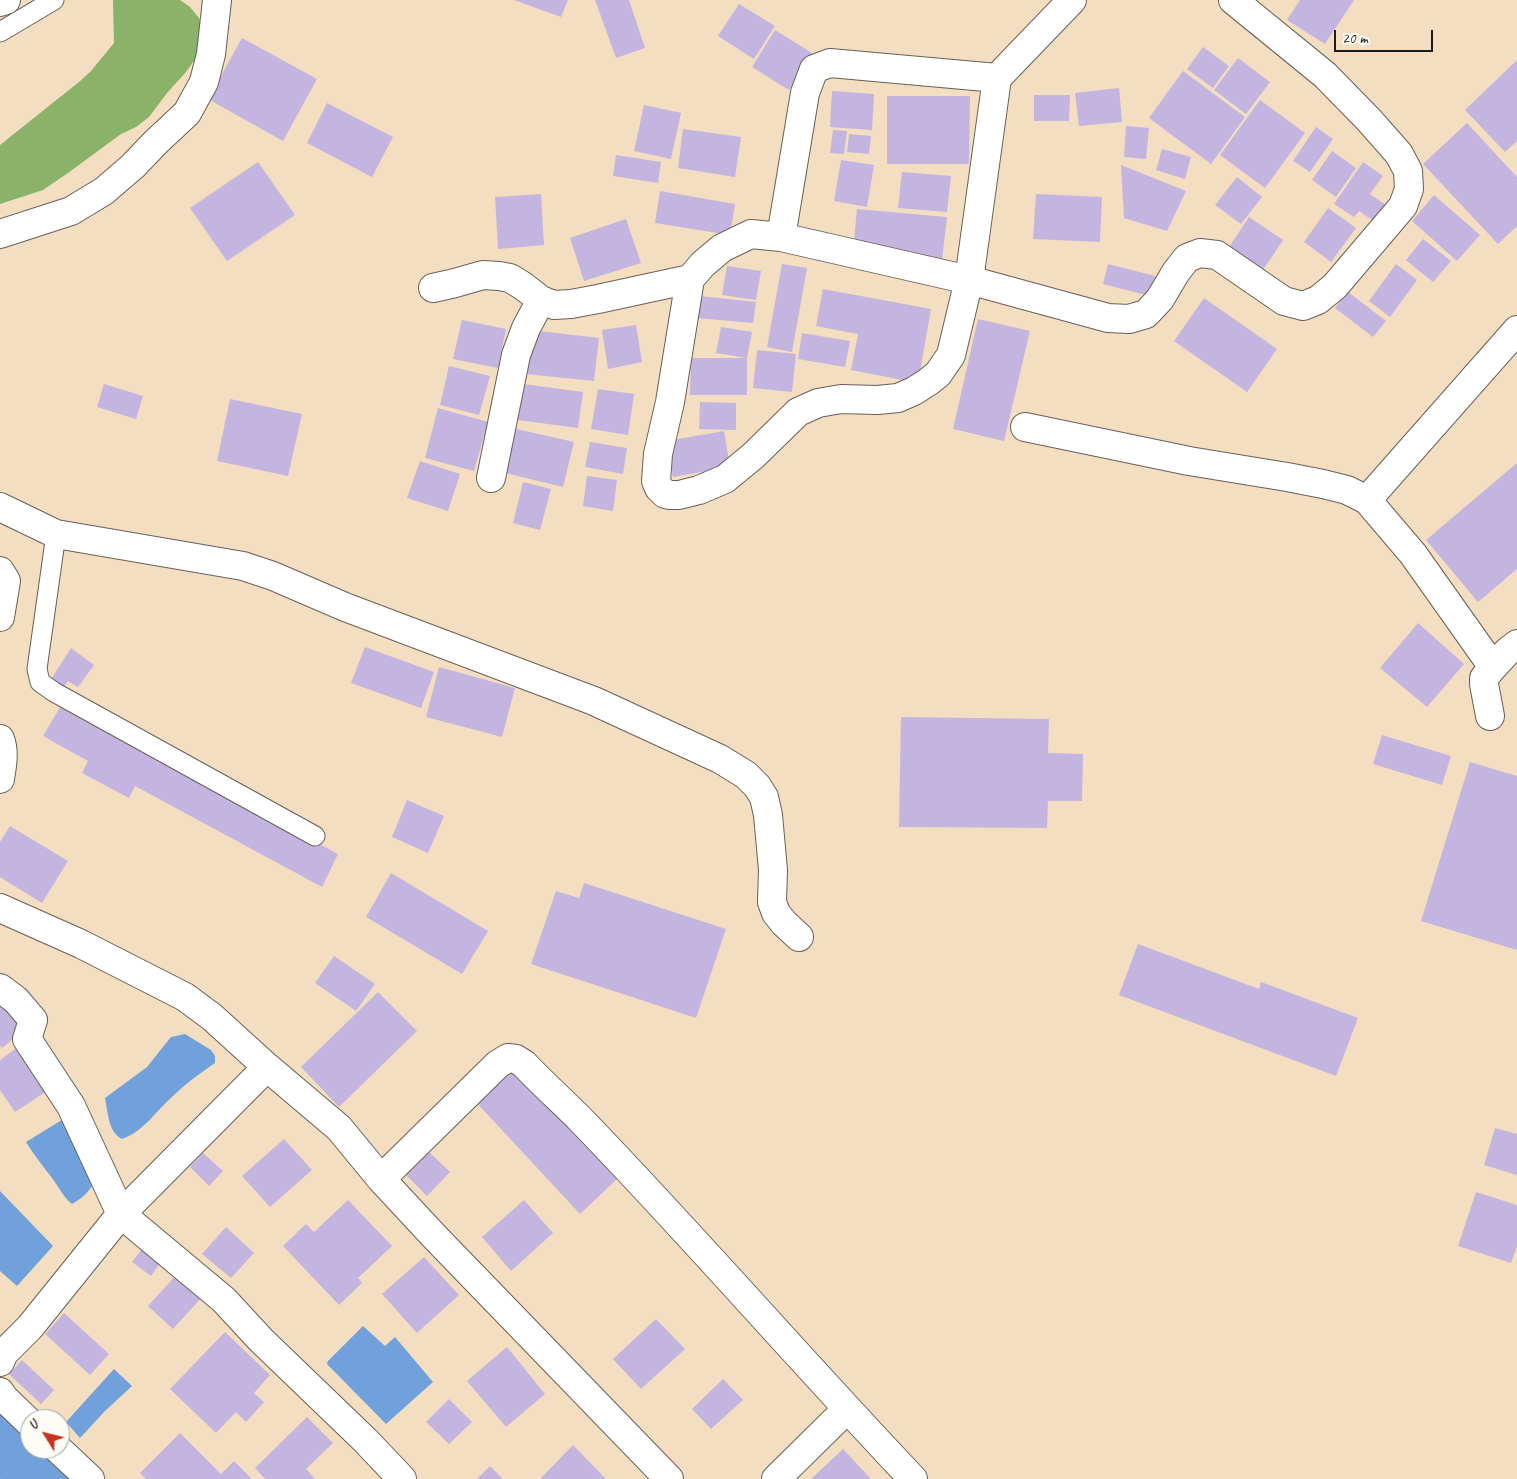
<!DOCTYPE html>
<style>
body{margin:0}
#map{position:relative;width:1517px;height:1479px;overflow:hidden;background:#f3dec1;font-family:Caveat,sans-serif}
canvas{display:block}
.north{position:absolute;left:20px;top:1409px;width:50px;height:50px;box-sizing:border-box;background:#fdfcf7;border:1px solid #a3a29f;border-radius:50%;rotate:306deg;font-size:14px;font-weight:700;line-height:20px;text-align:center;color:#1c1c1c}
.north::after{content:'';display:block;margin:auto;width:18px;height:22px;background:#c8321e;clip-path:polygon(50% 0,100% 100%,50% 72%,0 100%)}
.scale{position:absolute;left:1334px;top:30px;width:99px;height:22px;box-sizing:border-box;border:2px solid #1c1c1c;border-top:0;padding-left:6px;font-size:15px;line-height:18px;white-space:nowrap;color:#1c1c1c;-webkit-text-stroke:4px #fdfcf7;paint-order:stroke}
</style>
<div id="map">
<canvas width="1517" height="1479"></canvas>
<div class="north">U</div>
<div class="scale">20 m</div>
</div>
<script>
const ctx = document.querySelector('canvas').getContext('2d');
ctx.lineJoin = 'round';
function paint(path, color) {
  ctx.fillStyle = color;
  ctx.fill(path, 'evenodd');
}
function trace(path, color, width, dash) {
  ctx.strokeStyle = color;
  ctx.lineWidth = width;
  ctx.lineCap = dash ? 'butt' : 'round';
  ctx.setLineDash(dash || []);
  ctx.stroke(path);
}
const forest = new Path2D(`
 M113,0H180L190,7L199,18L203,32V48L186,72L167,93L149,117L136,127L121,134L68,173L43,190L0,204V145L79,82L91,71L114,43Z`);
const water = new Path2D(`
 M185,1034L211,1050L215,1056V1063C199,1074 185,1084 172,1097C156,1111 143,1132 122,1139C108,1132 108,1112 105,1098L147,1067L171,1037Z
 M65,1118L94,1183C88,1193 81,1199 72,1204C63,1197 59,1187 52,1178C43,1166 34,1155 26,1142Z
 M0,1191L53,1246L17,1286L0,1271Z
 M363,1326L385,1346L395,1337L433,1382L386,1424L327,1364L328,1361Z
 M114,1369L132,1386L105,1411L80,1438L66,1422Z`);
const river = new Path2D(`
 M0,1442L51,1479`);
const building = new Path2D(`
 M514,0H568L561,17Z
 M595,0H629L645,48L616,58Z
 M1300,0H1354L1325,44L1287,20Z
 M739,4L775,26L754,59L718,36Z
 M775,30L812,53L789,90L752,67Z
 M242,38L317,79L283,141L208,99Z
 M1203,47L1229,66L1213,88L1187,69Z
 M1238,58L1270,82L1246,114L1214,90Z
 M1517,60V141L1505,152L1465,110Z
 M1183,71L1245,117L1211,164L1149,118Z
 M1119,88L1122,122L1079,126L1075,93Z
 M832,91L874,94L872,130L830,127Z
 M1034,95H1070L1069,121H1034Z
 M887,96H970L969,164H887Z
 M1260,100L1305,133L1265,188L1220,155Z
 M327,103L393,137L372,177L307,143Z
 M644,105L681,113L671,159L634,151Z
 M1467,123L1517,177V226L1498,244L1423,164Z
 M1126,126L1149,128L1146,159L1124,157Z
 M1316,127L1333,139L1310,172L1293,161Z
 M683,129L741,137L735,177L678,168Z
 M833,130L847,131L844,154L830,153Z
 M849,134L871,136L869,154L847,152Z
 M1162,149L1191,157L1185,179L1156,170Z
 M1332,151L1356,168L1336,197L1312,180Z
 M616,155L661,162L658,183L613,176Z
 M841,160L874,165L867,207L834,201Z
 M258,162L295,215L227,261L190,208Z
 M1363,162L1383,176L1370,194L1386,205L1375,222L1359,211L1354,217L1334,204Z
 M1121,165L1186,191L1167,231L1124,218Z
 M902,172L951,176L947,212L898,208Z
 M1237,177L1262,197L1241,224L1215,205Z
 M660,191L735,204L730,235L655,223Z
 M541,194L544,245L498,249L495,197Z
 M1036,194L1102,197L1100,242L1033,239Z
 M1434,195L1480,235L1457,261L1412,221Z
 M1328,208L1356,228L1331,262L1304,242Z
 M857,209L947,217L942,260L853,252Z
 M1249,217L1283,240L1259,276L1225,253Z
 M626,219L641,263L584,281L570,238Z
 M1423,239L1451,261L1433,282L1406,260Z
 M782,264L807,268L792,352L767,347Z
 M1108,264L1155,276L1150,296L1103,284Z
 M1396,264L1417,280L1390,317L1369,301Z
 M727,266L761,271L756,300L722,295Z
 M823,289L931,309L918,383L851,370L858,334L816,326Z
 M1347,291L1386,321L1373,337L1335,308Z
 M700,296L756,302L753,323L697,318Z
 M1204,298L1277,349L1247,392L1174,341Z
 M978,319L1030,331L1004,441L953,429Z
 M462,320L506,329L498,368L453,359Z
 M636,325L642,362L608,369L602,330Z
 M721,327L752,332L747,358V395H690L691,358H747L716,353Z
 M531,330L599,338L594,381L526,374Z
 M802,333L850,341L845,367L798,359Z
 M757,350L796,354L792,392L753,388Z
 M449,366L490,376L479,415L440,405Z
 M104,384L143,396L136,419L97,407Z
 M523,384L583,392L578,428L518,420Z
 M598,389L634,394L628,435L591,429Z
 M230,399L302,414L288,476L217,461Z
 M700,402L736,403V430L699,429Z
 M438,408L488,422L474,471L425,458Z
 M512,428L574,442L563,487L501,472Z
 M724,431L730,467L673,477L667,441Z
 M590,442L627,448L623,474L585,467Z
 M420,461L460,474L448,511L407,498Z
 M1517,463V569L1478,602L1426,540Z
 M587,476L617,480L613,511L583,506Z
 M523,482L551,489L540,530L513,523Z
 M1418,623L1464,664L1427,707L1380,668Z
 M365,647L434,672L421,708L351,683Z
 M71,648L94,665L78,687L68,681L62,690L50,681Z
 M439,667L515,688L502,737L426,717Z
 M62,704L338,854L322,887L135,786L129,798L82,773L88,761L43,736Z
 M901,717L1049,719L1048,753L1083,754L1082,801H1048L1047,828L899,827Z
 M1382,735L1451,756L1442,785L1373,764Z
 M1470,762L1517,776V950L1421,921Z
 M407,800L444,816L428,853L392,837Z
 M10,826L68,861L42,903L0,877V842Z
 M391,873L488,931L462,974L366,917Z
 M584,883L726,929L696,1018L531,964L556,891L579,898Z
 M1138,944L1259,989L1261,982L1358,1018L1336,1076L1119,995Z
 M334,956L375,984L356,1011L315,983Z
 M378,992L417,1031L339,1107L301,1067Z
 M5,1003L25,1029L2,1048L0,1046V1007Z
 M18,1047L47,1091L15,1112L0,1090V1060Z
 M512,1066L617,1179L580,1214L475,1101Z
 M1495,1128L1517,1134V1175L1484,1165Z
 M284,1139L312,1170L270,1207L242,1176Z
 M420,1143L450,1172L427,1196L398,1167Z
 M203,1153L223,1171L209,1186L190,1167Z
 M1476,1192L1517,1205V1246L1511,1263L1458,1246Z
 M348,1200L392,1246L358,1278L362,1283L339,1305L283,1246L306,1224L314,1232Z
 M524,1200L553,1233L511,1271L482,1237Z
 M226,1227L254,1253L231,1278L202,1254Z
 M142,1249L160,1263L151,1276L132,1262Z
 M424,1257L459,1295L417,1333L382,1294Z
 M179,1272L204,1295L173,1329L148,1306Z
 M64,1313L109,1354L90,1375L45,1334Z
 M656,1319L685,1349L641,1389L613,1359Z
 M225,1332L270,1375L254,1393L264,1402L246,1422L236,1412L216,1433L170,1389Z
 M507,1347L545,1394L506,1427L467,1381Z
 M22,1360L54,1390L41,1404L9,1374Z
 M723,1379L743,1400L711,1429L692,1409Z
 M449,1399L472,1422L449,1444L426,1422Z
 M307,1417L333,1443L306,1469L315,1479H265L255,1468Z
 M180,1433L221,1474L234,1461L252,1479H146L140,1473Z
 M573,1445L606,1479H540Z
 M843,1449L871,1479H811Z
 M490,1466L503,1479H477Z`);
const lane = new Path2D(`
 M0,32L54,0
 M56,534L37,669L40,682L54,692L315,836`);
const street = new Path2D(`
 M0,2L6,0
 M0,234L71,211L104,191L133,166L156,142L187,113L204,82L211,54L217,0
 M781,237L805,93L814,69L830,63L997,78
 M690,279L670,402L658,454L656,481L659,488L665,494L670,495H679L699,490L725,479L753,456L798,412L818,403L841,399L877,400L898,398L914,391L928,382L938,374L951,355L969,280L997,78L1072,0
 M433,288L455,283L483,275L499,276L510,278L523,286L541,300L554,305L571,304L598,299L690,279L703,264L722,248L751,234L781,237L969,280L1108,318L1129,319L1146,314L1160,299L1176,272L1187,258L1200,253L1217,255L1284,301L1303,306L1318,300L1335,286L1403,206L1409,189L1408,171L1399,154L1369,120L1325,75L1233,0
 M1025,427L1189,461L1287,477L1323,484L1347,490L1367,500L1413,554L1493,667L1508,651L1517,644
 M491,478L516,355L526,328L541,300
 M1367,500L1517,330
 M0,507L56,534L243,566L273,576L345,607L594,701L720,759L746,775L757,786L764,797L768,815L773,870L772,902L776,913L784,923L799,937
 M0,571L6,581L0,617
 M1490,716L1484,684V678L1493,667
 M0,739C5,752 2,766 0,779
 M0,908L81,944L185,997L212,1017L267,1067L339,1128L381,1179L433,1235L669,1479
 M0,988L16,1000L33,1020L27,1039L71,1106L121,1214L224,1300L261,1340L366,1441L402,1479
 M381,1179L498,1064L508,1058L516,1059L524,1064C542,1083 562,1101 581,1120C694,1237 801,1361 913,1479
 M0,1362L4,1353L30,1327L121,1214L267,1067
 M0,1392L4,1398L30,1423
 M58,1449L90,1479
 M776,1479L847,1409`);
paint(forest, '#8ab268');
paint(water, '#71a1db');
trace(river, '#71a1db', 59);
paint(building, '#c3b5df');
trace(lane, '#676056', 21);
trace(street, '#676056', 30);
trace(lane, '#fff', 19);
trace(street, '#fff', 28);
</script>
